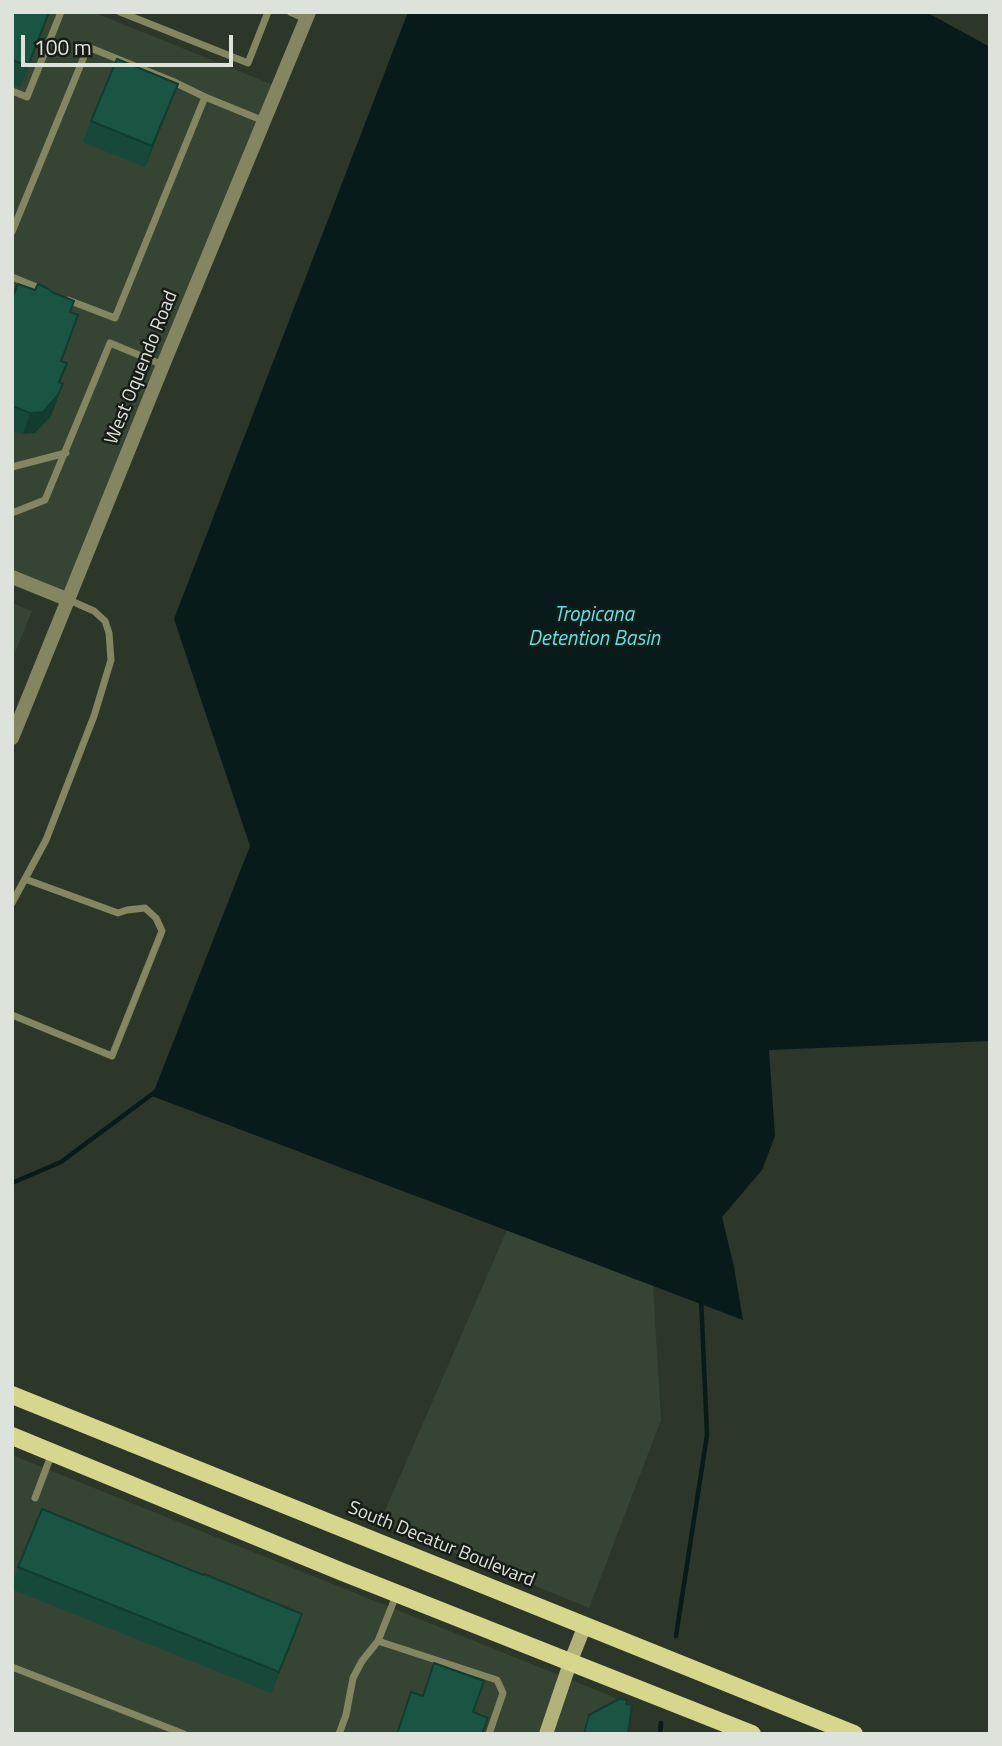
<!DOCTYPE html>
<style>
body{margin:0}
#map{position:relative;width:1002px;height:1746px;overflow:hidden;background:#2c3629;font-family:"Titillium Web",sans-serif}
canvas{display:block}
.frame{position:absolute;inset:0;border:14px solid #dde3db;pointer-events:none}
.scale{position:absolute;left:21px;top:35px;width:212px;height:32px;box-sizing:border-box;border:4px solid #dde3db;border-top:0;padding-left:9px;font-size:21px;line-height:24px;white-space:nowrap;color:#dde3db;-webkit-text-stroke:5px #171c16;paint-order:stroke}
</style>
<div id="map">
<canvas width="1002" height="1746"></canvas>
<div class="frame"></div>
<div class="scale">100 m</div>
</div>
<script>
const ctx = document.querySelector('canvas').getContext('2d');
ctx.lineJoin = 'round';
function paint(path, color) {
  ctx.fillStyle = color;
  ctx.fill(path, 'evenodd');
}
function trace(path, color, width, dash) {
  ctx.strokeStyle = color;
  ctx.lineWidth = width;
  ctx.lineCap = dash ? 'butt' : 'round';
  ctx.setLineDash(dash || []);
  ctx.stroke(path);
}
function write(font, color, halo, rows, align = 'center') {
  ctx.font = font + ' "Titillium Web",sans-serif';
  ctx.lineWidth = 5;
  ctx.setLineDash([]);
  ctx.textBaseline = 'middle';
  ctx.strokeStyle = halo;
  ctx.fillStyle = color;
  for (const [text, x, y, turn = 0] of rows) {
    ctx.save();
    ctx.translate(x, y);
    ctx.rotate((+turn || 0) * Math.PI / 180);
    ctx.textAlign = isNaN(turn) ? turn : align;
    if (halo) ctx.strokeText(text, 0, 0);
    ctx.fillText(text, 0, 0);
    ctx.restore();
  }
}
const built = new Path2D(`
 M12,12H93L276,86L69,600L12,577Z
 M12,603L32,611L12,660Z
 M507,1230L653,1285L661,1420L589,1608L380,1522Z
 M12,1455L631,1704L627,1734H12Z`);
const water = new Path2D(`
 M408,12H926L990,47V1041L769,1050L775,1136L762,1170L722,1217L734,1267L743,1320L152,1096L250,846L174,619Z`);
const stream = new Path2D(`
 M12,1183L61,1162L155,1092
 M676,1636L707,1435L701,1298
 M660,1734L661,1723`);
const lane = new Path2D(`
 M120,12L248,63L268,12
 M290,12L306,19
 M12,91L27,97L61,12
 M12,232L88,47L172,81L205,97L264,121
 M12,277L44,290
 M68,300L115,318L205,97
 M12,467L66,453
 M12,513L45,500L110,343L163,365
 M12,903L46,840L94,716L111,660L109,633L105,621L94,611L69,600
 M12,1015L112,1056L162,931L156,918L145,908L127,910L118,913L25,879
 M35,1498L52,1453
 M397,1593L378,1641L497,1680L503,1693L489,1734
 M12,1667L184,1734
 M339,1734L346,1715L353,1678L362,1661L378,1641`);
const street = new Path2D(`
 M12,577L69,600
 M12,738L163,365L309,12`);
const secondary = new Path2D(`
 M546,1734L570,1663L585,1625`);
const primary = new Path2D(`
 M12,1395L854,1734
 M12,1436L340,1571L752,1734`);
const wall = new Path2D(`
 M12,12H50L20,87L12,84Z
 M178,84L145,167L83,142L91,121Z
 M12,298L70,312L61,361L60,383L51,416L35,433L23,434L12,430Z
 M18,1567L203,1575L302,1614L271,1693L12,1589V1584Z`);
const shadedWall = new Path2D(`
 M49,12H50L20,87L28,66Z
 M178,84L170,105L145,167L152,146Z
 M67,363L59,384H63L51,416L35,433L23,434L30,413Z
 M302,1614L295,1635L271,1693L279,1672Z`);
const building = new Path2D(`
 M12,12H49L28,66L12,60Z
 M117,59L178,84L152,146L91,121Z
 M18,284L35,290L38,284L47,288L52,292L74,301L70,312L78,315L61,361L67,363L59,382L63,384L58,395L43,412L30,413L12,406V298Z
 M42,1509L203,1575L204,1574L302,1614L279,1672L18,1567Z
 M434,1663L484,1681L473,1712L488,1718L482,1734H397L411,1692L423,1696Z
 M619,1699L627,1700L626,1704L632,1705L628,1734H584L589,1715Z`);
const streetNames = [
 ["West Oquendo Road",142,368,-68],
 ["South Decatur Boulevard",441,1545,22]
];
const waterNames = [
 ["Tropicana",594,616],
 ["Detention Basin",594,640]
];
paint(built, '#364433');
paint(water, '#091a1b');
trace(stream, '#091a1b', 4.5);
trace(lane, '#848561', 7);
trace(street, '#848561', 14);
trace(secondary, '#b2b37a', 14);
trace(primary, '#d6d78c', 18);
paint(wall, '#16493a');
paint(shadedWall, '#123c2f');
paint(building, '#1a5543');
trace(building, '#123c2f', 2);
write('19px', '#dde3db', '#171c16', streetNames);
write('italic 21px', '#5de1e7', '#171c16', waterNames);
</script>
